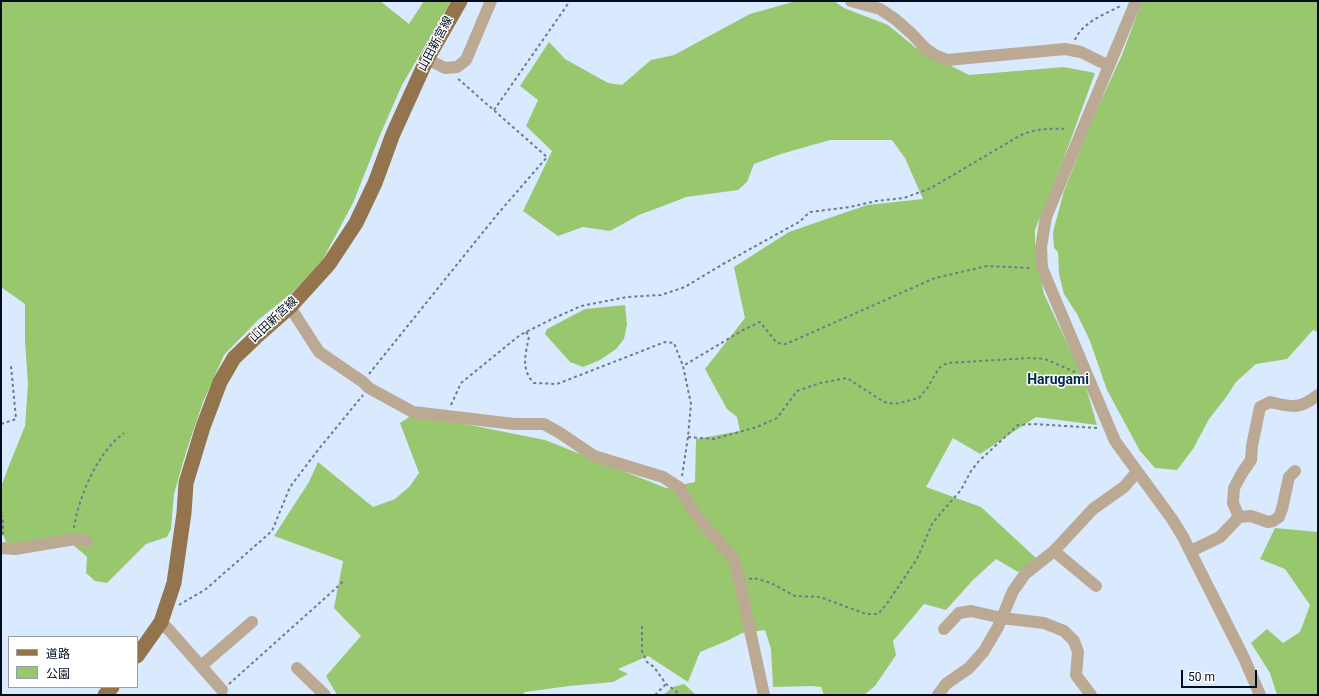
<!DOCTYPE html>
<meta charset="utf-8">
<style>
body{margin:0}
#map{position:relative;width:1319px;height:696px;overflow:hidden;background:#d9eafe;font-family:Roboto,"Noto Sans JP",sans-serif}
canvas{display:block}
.frame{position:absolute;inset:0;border:2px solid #010d1e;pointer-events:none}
.legend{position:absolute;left:8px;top:636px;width:130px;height:52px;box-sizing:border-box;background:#fff;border:1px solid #999ea5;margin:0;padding:5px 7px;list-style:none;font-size:12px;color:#010d1e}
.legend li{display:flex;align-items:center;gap:8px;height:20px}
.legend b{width:20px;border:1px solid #999ea5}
.scale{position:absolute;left:1181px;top:670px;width:76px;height:18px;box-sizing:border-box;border:2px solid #010d1e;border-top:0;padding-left:5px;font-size:12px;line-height:14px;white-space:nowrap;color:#010d1e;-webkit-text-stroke:3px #fff;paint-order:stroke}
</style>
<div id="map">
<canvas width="1319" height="696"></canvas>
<div class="frame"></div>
<ul class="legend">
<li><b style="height:5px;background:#94744c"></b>道路</li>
<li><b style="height:11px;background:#99c76e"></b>公園</li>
</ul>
<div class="scale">50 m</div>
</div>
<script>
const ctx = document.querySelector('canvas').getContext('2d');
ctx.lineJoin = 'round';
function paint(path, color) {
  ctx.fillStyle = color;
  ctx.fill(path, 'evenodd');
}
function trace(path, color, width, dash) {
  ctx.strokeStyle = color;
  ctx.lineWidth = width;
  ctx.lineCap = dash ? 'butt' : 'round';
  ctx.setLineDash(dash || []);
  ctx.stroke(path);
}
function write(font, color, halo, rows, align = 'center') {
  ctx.font = font + ' Roboto,"Noto Sans JP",sans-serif';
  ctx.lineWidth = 3;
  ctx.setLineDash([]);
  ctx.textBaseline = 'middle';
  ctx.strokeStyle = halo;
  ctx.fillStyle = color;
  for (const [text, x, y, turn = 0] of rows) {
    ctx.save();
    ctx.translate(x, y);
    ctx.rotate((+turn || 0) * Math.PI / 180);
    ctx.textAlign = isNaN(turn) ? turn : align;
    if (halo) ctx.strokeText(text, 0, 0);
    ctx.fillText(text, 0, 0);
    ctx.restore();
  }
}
const green = new Path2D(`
 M1,1H380L409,24L424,1H451L402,85L380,135L353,203L322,261L293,292L258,320L224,355L203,402L186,452L174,494L171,529L167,537L146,544L107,583L95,581L86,573L87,557C82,551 74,548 70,540L18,545L6,542L1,530V487L8,468L25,426L28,384L25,342V304L1,287Z
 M796,1H834L844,8L888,25L916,48L969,75L1064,67L1095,73L1064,158L1035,230V248L1044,294L1083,377L1097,425L1036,417L980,454L953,438L926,487L981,507L1037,559L1018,572L996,559L973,580L946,610L924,604L893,641L896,655L875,686L864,695H824L821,687L812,686L773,687L771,649L765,630L742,633L729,640L700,652L688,682L648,656L618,669L628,674L613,682L569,686L525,692L522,695H337L326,676L361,636L334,608L343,561L274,536L309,482L318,462L373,507L395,499L410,486L419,473L400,423L409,417L465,424L545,440L666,488L695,482L696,439L740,431L737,417L727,409L705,369L745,318L734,267L789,232L867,205L923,199L905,158L892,140H830L781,154L754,164L747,182L738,190L686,197L671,203L639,215L610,231L583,227L558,236L523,211L552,151L526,126L538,100L520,86L549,42L565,59L608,83L622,85L651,60L674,55L750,14Z
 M1142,1H1318V332L1313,330L1287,359L1256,364L1236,382L1227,396L1209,419L1193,449L1177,470L1155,468L1140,451L1107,390L1090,341L1077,314L1064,294L1059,274L1058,252L1054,248L1053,232L1064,191L1093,118L1122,55Z
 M625,305L627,324L624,339L616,349L600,360L583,367L570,362L545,334L547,329L585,309Z
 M1275,528L1318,532V695H1277L1270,673L1251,643L1267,629L1283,643L1300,632L1310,605L1285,569L1260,559Z
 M684,684L696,695H663L673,687Z`);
const path = new Path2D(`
 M1075,40C1082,22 1106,14 1122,5
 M494,110L570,1
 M526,332L529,336C526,354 520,369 534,383L557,384L665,342L674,343L683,366
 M369,374L496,216L547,157L456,77
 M451,405L461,383L520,335L552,319L581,306L627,297L661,295L685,287L723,264L799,222L810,212L850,207L876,201L904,198L931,188L1021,135C1035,129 1049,128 1064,129
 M1,424L16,419L11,366
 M688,437L714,439L757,427L777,418L797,391L820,383L847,378L884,402L895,404L919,398L928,387L939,368L947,363L1030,358L1045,359L1075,372
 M682,476L688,437L691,404L683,366L743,330L760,322L777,343L786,344L935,278L987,266L1031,268
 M1,514L3,520V537
 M74,528C78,501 92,467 110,446C114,441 119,437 124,433
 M749,579L754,578L771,583L795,596L820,597L866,614H878L886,605L917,559L932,524L940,514L961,490L971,471L979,461L1018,425L1034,424L1097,428
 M179,605L206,589L272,531L290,487L318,450L363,395
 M642,626V651L647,662L654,667L666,684L681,695
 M229,684L345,580
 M655,695L666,684`);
const minor = new Path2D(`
 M851,1L880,9L895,19L912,34L926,49L935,55L947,60L1065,49L1081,52L1109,66
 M1136,1L1046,217L1041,247L1042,268L1115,441L1172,519L1183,537L1244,658L1260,695
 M427,59L445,68L457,67L466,60L491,1
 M290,307L319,352L363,382L369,388L413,412L514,424H544L560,433L594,456L663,477L680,488L693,511L735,561L764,695
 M1239,517L1251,516L1268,522L1273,521L1279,517L1282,509L1289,477L1295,471
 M1,548L15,549L75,539L87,541
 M1054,551L1096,586
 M1191,551L1220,537L1239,517L1233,503L1234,488L1242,473L1251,460L1252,446L1260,407L1270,402C1293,407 1298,410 1318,395
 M161,622L169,630L222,690
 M944,629L959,613L971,611L1002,618L1044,623L1064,631L1074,641L1078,652L1076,675L1091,695
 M201,666L252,622
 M297,668L325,695
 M938,695L946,684L969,668L984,651L998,627L1013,591L1025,574L1054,551L1093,509L1124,487L1137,472`);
const major = new Path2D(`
 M137,656L161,622L174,583L184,513L186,483L203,427L220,382L234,358L256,337L290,307L329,264L356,223L375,183L393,134L427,59L460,1
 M105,695L112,687`);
const streetNames = [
 ["山田新宮線",436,44,-62],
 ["山田新宮線",274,320,-43]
];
const quarterNames = [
 ["Harugami",1058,380]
];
paint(green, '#99c76e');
trace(path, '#6c7b8d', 2, [3, 3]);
trace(minor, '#bca994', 12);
trace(major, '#94744c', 15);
write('12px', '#010d1e', '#fff', streetNames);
write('bold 14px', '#012a50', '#fff', quarterNames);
</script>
